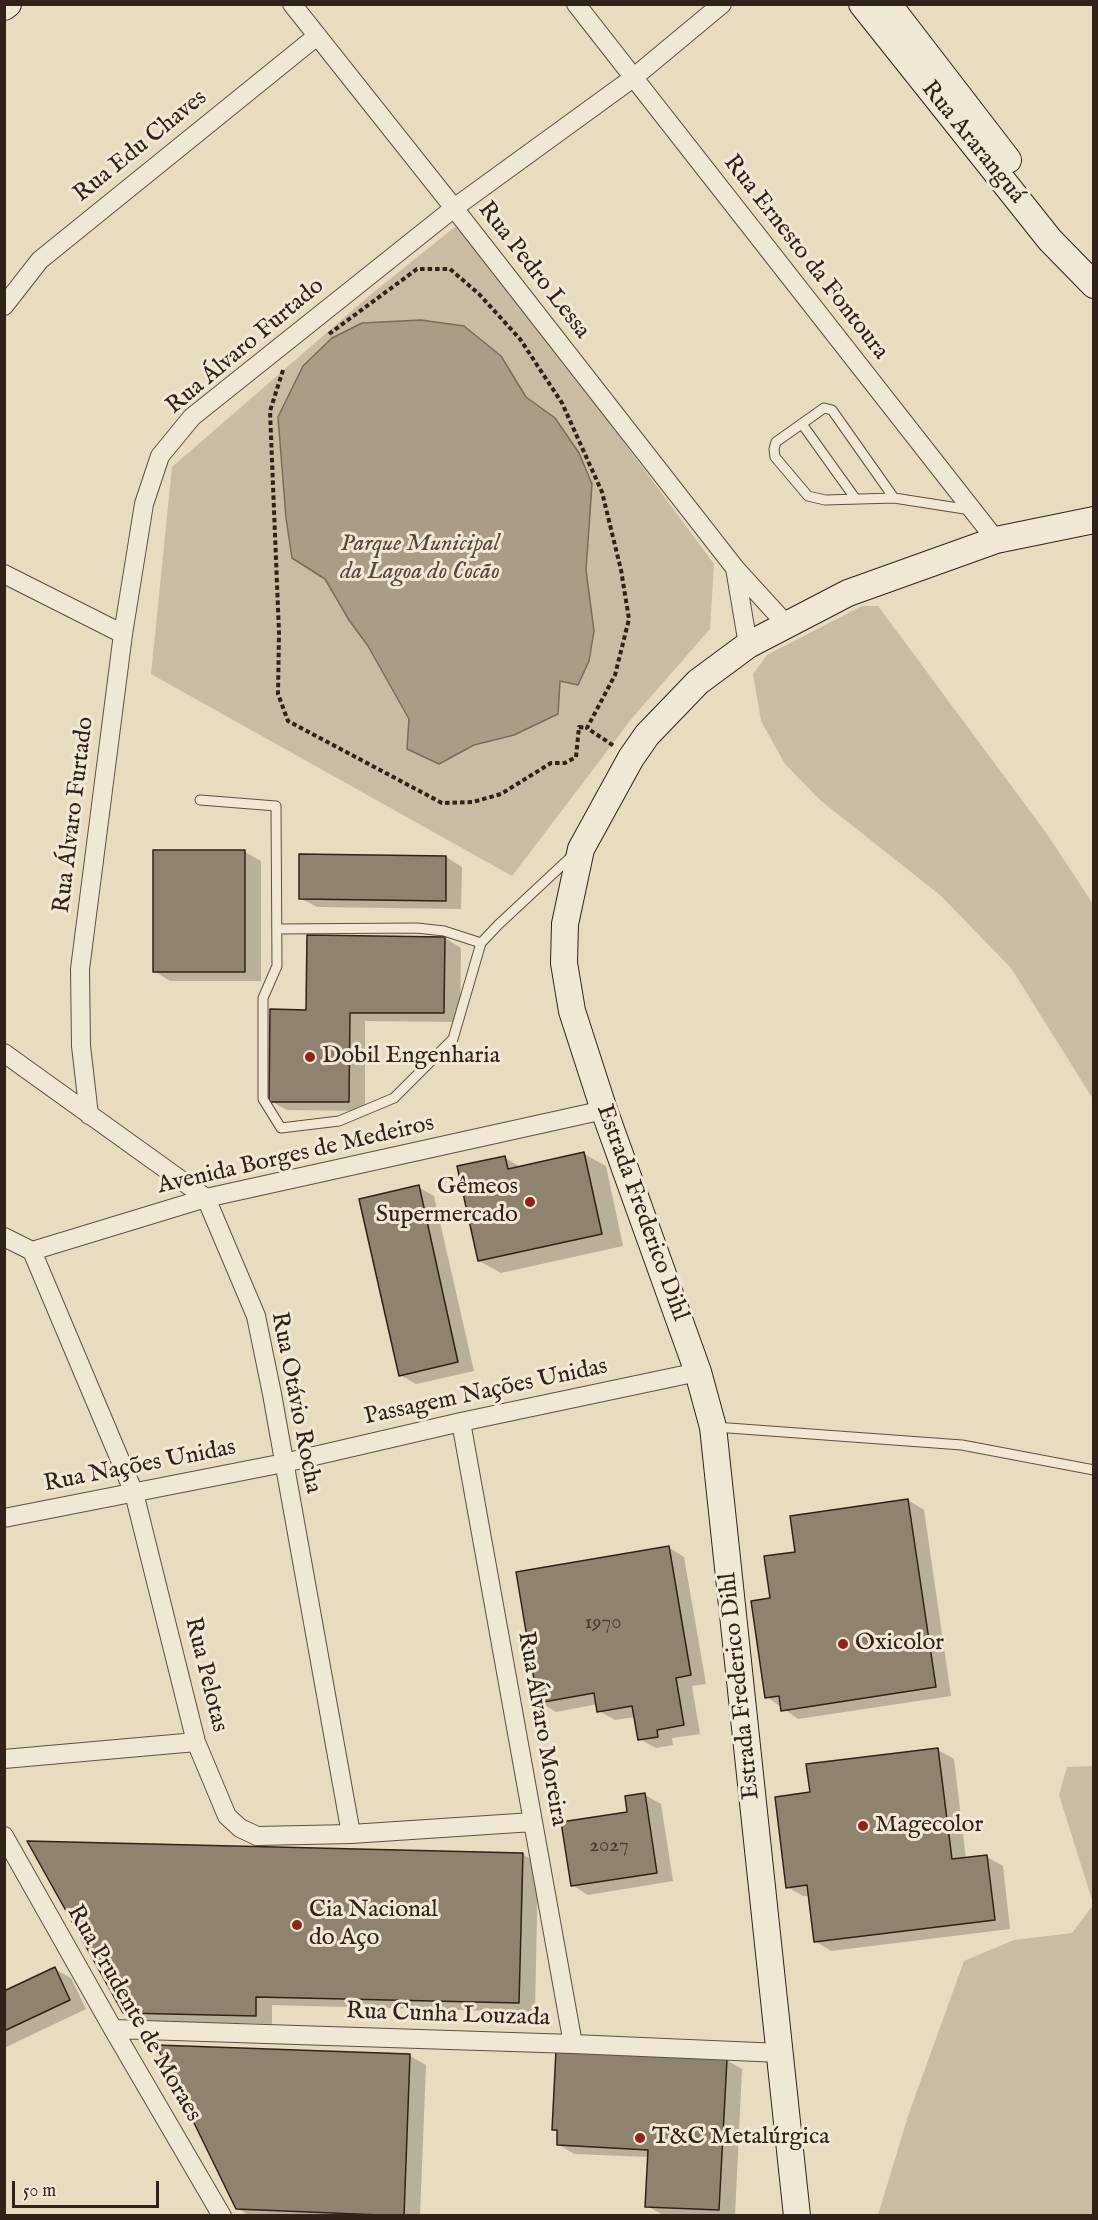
<!DOCTYPE html>
<meta charset="utf-8">
<style>
body{margin:0}
#map{position:relative;width:1098px;height:2220px;overflow:hidden;background:#e7dcbf;font-family:"IM FELL English",serif}
canvas{display:block}
.frame{position:absolute;inset:0;border:6px solid #302219;pointer-events:none}
.scale{position:absolute;left:12px;top:2181px;width:147px;height:27px;box-sizing:border-box;border:3px solid #302219;border-top:0;padding-left:8px;font-size:18px;line-height:21px;white-space:nowrap;color:#302219;-webkit-text-stroke:4px #efe8d5;paint-order:stroke}
</style>
<div id="map">
<canvas width="1098" height="2220"></canvas>
<div class="frame"></div>
<div class="scale">50 m</div>
</div>
<script>
const ctx = document.querySelector('canvas').getContext('2d');
ctx.lineJoin = 'round';
function paint(path, color) {
  ctx.fillStyle = color;
  ctx.fill(path, 'evenodd');
}
function trace(path, color, width, dash) {
  ctx.strokeStyle = color;
  ctx.lineWidth = width;
  ctx.lineCap = dash ? 'butt' : 'round';
  ctx.setLineDash(dash || []);
  ctx.stroke(path);
}
function write(font, color, halo, rows, align = 'center') {
  ctx.font = font + ' "IM FELL English",serif';
  ctx.lineWidth = 6;
  ctx.setLineDash([]);
  ctx.textBaseline = 'middle';
  ctx.strokeStyle = halo;
  ctx.fillStyle = color;
  for (const [text, x, y, turn = 0] of rows) {
    ctx.save();
    ctx.translate(x, y);
    ctx.rotate((+turn || 0) * Math.PI / 180);
    ctx.textAlign = isNaN(turn) ? turn : align;
    if (halo) ctx.strokeText(text, 0, 0);
    ctx.fillText(text, 0, 0);
    ctx.restore();
  }
}
const green = new Path2D(`
 M461,222L714,564L710,629L633,717L512,876L151,674L172,467L369,296Z
 M862,606H878L1047,834L1093,904V1099L1011,968L940,895L820,800L785,764L761,721L753,674L767,655Z
 M1093,1766H1094L1093,1903L1059,1795L1067,1767Z
 M1093,1905V2215H878L908,2116L964,1961L1014,1940L1072,1933Z`);
const water = new Path2D(`
 M421,320L464,326L501,356L526,397L555,418L579,453L592,484L586,570L594,631L589,661L578,685L560,681L558,714L514,735L474,745L439,764L407,749L409,719L368,646L349,620L325,579L292,558L286,518L278,417L303,366L332,338L362,323Z`);
const shadow = new Path2D(`
 M154,852H245L261,861V981H170L154,971Z
 M446,857L462,867L461,909L317,907L300,898Z
 M445,938L461,948L460,1022L365,1021V1111L287,1110L271,1101L307,1011Z
 M584,1154L606,1166L623,1246L501,1273L479,1261L505,1158L522,1168Z
 M418,1187L434,1196L474,1371L416,1384L400,1375Z
 M908,1500L924,1510L951,1696L798,1719L767,1697L772,1599Z
 M668,1547L684,1557L706,1684L692,1686L700,1734L672,1738L673,1745L656,1748L639,1739L635,1717L615,1720L599,1711L598,1704L556,1712L540,1702Z
 M938,1750L954,1759L966,1859L987,1857L1003,1866L1010,1929L831,1951L815,1941L810,1896H803L787,1887L811,1794Z
 M645,1795L661,1804L673,1881L588,1895L572,1885Z
 M522,1854L538,1863L535,2012L272,2005V2024L141,2021L124,2012Z
 M55,1969L71,1978L86,2009L4,2048V1992Z
 M159,2046L410,2056L426,2065L420,2216H250L237,2208Z
 M726,2060L742,2069L735,2216L663,2215L647,2206L649,2157L574,2154L558,2144L559,2132L553,2129Z`);
const building = new Path2D(`
 M153,850H245V972H153Z
 M299,854L446,856V901L299,899Z
 M307,935L445,937L444,1013H350L349,1102H269L270,1009L306,1010Z
 M584,1152L602,1234L478,1261L457,1166L505,1156L508,1169Z
 M419,1185L458,1362L399,1376L359,1199Z
 M908,1499L936,1687L781,1711L779,1696L765,1698L751,1601L770,1598L764,1556L795,1552L790,1516Z
 M669,1546L691,1675L676,1678L684,1725L657,1730L658,1737L638,1740L632,1706L597,1712L594,1693L538,1703L516,1572Z
 M938,1748L952,1859L987,1855L995,1920L814,1942L807,1885L786,1888L775,1797L810,1792L806,1764Z
 M645,1793L657,1873L571,1886L561,1822L627,1812L625,1796Z
 M27,1841L523,1853L519,2003L256,1997V2016L123,2013Z
 M55,1967L70,2000L4,2031V1991Z
 M156,2045L410,2054L404,2216L236,2209Z
 M556,2050L727,2059L719,2210L645,2207L648,2150L557,2145V2130H552Z`);
const path = new Path2D(`
 M329,334L417,269H450L479,294L520,339L562,403L602,492L621,570L629,619L615,675L587,728L614,746
 M283,370L270,411L279,633L278,694L288,721L442,803L473,802L501,794L551,763H565L576,757L579,727L587,728`);
const lane = new Path2D(`
 M802,424L855,498
 M894,498L825,500L808,496L775,457L774,449L776,442L824,408L832,410L894,498L971,510
 M200,800L276,806L277,966L263,998V1099L281,1128L339,1121L394,1098L453,1039L481,943L498,925L572,856
 M277,929L417,928L444,931L481,943
 M715,1427L962,1445L1094,1470`);
const street = new Path2D(`
 M292,4L454,208L735,568L786,624
 M576,4L996,540
 M4,306L40,260L317,36
 M735,568L748,645
 M4,574L123,634
 M4,1053L206,1198L256,1316L272,1394L351,1834
 M89,1115L81,1046L80,969L123,634L144,504L160,456L192,417L454,208L633,78L722,4
 M4,1237L32,1251L206,1198L604,1110
 M32,1251L134,1493L196,1742L227,1816L240,1828L257,1836L351,1834L533,1822
 M461,1422L573,2044
 M4,1518L284,1463L461,1422L698,1372
 M4,1759L196,1742
 M4,1836L113,2029L222,2216
 M113,2029L573,2044L781,2053`);
const secondary = new Path2D(`
 M862,4L1050,240L1094,285
 M888,4L1008,160
 M4,7L8,4
 M797,2216L713,1427L698,1372L604,1110L572,1011L564,963L565,924L581,849L631,758L647,735L698,682L748,645L848,593L996,540L1094,520`);
const markers = [
 [310,1057,6,"#8f2418"],
 [530,1202,6,"#8f2418"],
 [843,1644,6,"#8f2418"],
 [863,1826,6,"#8f2418"],
 [297,1925,6,"#8f2418"],
 [640,2138,6,"#8f2418"]
];
const numberNames = [
 ["1970",603,1624],
 ["2027",609,1847]
];
const streetNames = [
 ["Rua Araranguá",972,143,51],
 ["Rua Edu Chaves",141,147,-39],
 ["Rua Ernesto da Fontoura",805,258,52],
 ["Rua Pedro Lessa",533,271,52],
 ["Rua Álvaro Furtado",246,347,-40],
 ["Rua Álvaro Furtado",75,815,-83],
 ["Avenida Borges de Medeiros",296,1156,-13],
 ["Estrada Frederico Dihl",641,1213,70],
 ["Passagem Nações Unidas",486,1393,-12],
 ["Rua Otávio Rocha",295,1403,79],
 ["Rua Nações Unidas",140,1467,-11],
 ["Rua Pelotas",205,1675,76],
 ["Estrada Frederico Dihl",741,1686,-96],
 ["Rua Álvaro Moreira",541,1729,80],
 ["Rua Prudente de Moraes",133,2014,60],
 ["Rua Cunha Louzada",448,2016,2]
];
const parkNames = [
 ["Parque Municipal",420,545],
 ["da Lagoa do Cocão",420,573]
];
const poiNames = [
 ["Dobil Engenharia",322,1057],
 ["Gêmeos",518,1188,"right"],
 ["Supermercado",518,1216,"right"],
 ["Oxicolor",855,1644],
 ["Magecolor",875,1826],
 ["Cia Nacional",309,1911],
 ["do Aço",309,1939],
 ["T&C Metalúrgica",652,2138]
];
paint(green, '#c8bca3');
paint(water, '#a99d87');
trace(water, '#796c5b', 1.5);
paint(shadow, '#0003');
paint(building, '#8f836f');
trace(building, '#302219', 1.5);
trace(lane, '#5e5042', 11);
trace(street, '#5e5042', 20);
trace(secondary, '#302219', 28);
trace(path, '#302219', 4, [4.5, 3]);
trace(lane, '#efe8d5', 9);
trace(street, '#efe8d5', 18);
trace(secondary, '#efe8d5', 26);
for (const [x, y, r, color] of markers) {
  const dot = new Path2D();
  dot.arc(x, y, r, 0, 2 * Math.PI);
  ctx.fillStyle = color;
  ctx.fill(dot);
  trace(dot, '#efe8d5', 2);
}
write('21px', '#483a2e', null, numberNames);
write('24px', '#302219', '#efe8d5', streetNames);
write('italic 24px', '#56483c', '#efe8d5', parkNames);
write('24px', '#302219', '#efe8d5', poiNames, 'left');
</script>
